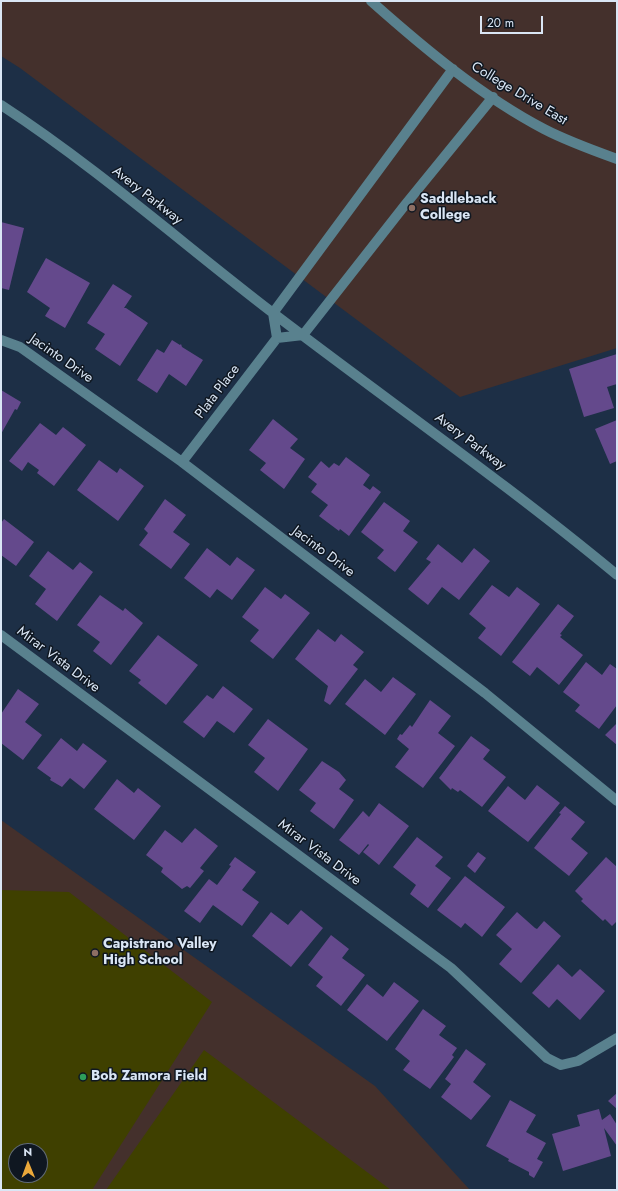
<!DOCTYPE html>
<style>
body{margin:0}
#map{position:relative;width:618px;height:1191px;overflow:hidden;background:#1d2f46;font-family:Jost,sans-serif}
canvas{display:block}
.frame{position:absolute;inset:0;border:2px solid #dae6f5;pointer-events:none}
.north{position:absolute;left:8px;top:1143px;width:40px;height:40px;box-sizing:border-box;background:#0f1721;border:1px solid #606a76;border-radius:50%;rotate:359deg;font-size:11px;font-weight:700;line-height:16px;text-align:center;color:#dae6f5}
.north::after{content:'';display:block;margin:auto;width:14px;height:18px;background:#eca93a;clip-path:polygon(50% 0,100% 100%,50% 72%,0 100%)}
.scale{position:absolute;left:480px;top:16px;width:63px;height:18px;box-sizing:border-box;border:2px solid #dae6f5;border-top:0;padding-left:5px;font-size:12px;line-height:14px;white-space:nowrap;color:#dae6f5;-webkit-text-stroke:3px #0f1721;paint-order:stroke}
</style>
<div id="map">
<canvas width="618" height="1191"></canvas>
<div class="frame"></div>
<div class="north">N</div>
<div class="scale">20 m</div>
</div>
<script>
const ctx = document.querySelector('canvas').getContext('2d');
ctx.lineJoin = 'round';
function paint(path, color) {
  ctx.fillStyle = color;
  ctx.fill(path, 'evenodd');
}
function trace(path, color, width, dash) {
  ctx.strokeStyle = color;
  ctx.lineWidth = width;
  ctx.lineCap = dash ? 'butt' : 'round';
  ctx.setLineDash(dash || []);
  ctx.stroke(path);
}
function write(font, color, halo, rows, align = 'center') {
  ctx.font = font + ' Jost,sans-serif';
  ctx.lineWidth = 3;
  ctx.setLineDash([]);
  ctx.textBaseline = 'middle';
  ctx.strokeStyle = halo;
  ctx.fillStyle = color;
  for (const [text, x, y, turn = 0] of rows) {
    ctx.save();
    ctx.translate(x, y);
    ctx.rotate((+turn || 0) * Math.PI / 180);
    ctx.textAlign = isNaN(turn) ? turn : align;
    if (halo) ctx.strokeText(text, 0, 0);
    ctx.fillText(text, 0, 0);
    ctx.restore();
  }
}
const education = new Path2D(`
 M1,1H617V348L460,397L20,68L1,56Z
 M1,820L375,1086L470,1190H1ZM16,1151H40V1175H16Z`);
const green = new Path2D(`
 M1,890L69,892L212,1002L92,1190H1ZM16,1151H40V1175H16Z
 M204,1050L391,1190H106Z`);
const building = new Path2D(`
 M1,222L24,228L9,290L1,288Z
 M46,258L90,283L65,328L45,316L50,308L27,292Z
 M113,284L132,296L124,308H126L148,323L120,366L95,349L105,334L87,323Z
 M172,340L180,345L181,344L182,347L203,360L186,386L169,374L157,393L137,380L157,349L164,353Z
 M617,354V384L607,387L614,408L584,417L569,369Z
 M1,390L21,402L17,410L15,409L1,434Z
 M273,419L298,439L290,448L305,459L284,489L260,470L266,463L249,450Z
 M617,420V461L610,464L595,429Z
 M40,423L56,435L63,427L86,445L54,486L37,473L39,470L28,462L22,471L9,461Z
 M346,457L370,475L363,485L370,490L373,486L381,492L349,536L340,529L339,531L319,516L328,505L311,492L317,484L308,477L321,461L329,468L334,463L339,466Z
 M99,460L117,473L120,468L144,486L118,521L77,490Z
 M165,499L186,515L173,532L190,544L171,569L139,545L148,533L144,529Z
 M384,502L410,521L403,531L418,542L395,572L377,558L384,550L361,532Z
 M4,519L34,542L16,566L1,555V523Z
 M438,544L462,563L474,548L490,561L459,600L442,587L428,605L408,589L431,562L426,559Z
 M207,548L230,566L237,557L255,570L232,600L217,589L210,598L184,578Z
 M48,551L73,570L80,562L93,572L57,621L35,604L46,589L29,576Z
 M492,585L509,597L517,587L540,604L501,656L478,638L486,628L469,614Z
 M265,587L281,599L285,594L310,613L273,659L250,641L259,630L242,617Z
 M100,595L123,611L125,608L143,623L111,665L93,651L100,642L77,625Z
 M558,604L574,616L560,634L562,635L560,637L583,655L559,685L537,667L530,676L512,662Z
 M318,629L335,642L341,634L364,652L353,665L358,669L330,705L324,701L328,686L295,659Z
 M158,635L198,665L166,705L138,683L141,680L129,671Z
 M586,662L602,675L610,664L617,669V705L599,729L575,711L580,705L563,692Z
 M393,677L416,694L385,735L345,704L365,679L381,692Z
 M223,686L253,709L234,733L217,721L204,738L183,722L207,695L213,699Z
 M18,689L39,704L25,722L42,735L23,760L1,743V714Z
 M430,700L451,716L438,733L455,746L423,788L395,767L409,749L397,739L400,734L402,735L410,725L412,727Z
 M268,719L308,749L278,791L254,772L265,758L248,745Z
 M617,723V745L605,735Z
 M471,736L490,750L483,759L506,777L482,807L460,790L458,792L452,788L451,790L439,778Z
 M61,738L77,751L83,743L107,761L84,789L70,778L62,787L50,780L51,778L37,768Z
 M322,761L339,772L346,780L339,789L354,800L334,829L310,811L316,803L299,790Z
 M117,779L134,793L138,788L161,806L134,840L94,809Z
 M537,785L560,803L528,842L488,811L508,786L525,800Z
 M379,803L409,826L379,865L363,852L369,845L368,844L359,855L339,840L363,811L369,817Z
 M565,806L585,822L571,839L588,853L569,876L534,848L561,814L559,813Z
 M195,828L218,846L200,868L204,871L190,888L187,886L182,889L161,872L163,868L146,855L165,830L182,843Z
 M417,837L443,857L435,866L451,878L428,908L410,894L416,885L393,867Z
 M478,852L486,858L475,873L467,866Z
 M235,857L256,872L242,890L259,902L242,926L213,905L200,923L184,911L209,879L217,885L231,866L229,865Z
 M606,857L617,867V921L612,926L605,919L603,921L581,901L583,899L575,891Z
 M465,876L505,907L482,937L465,923L461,928L437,910Z
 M301,910L323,928L291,967L252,936L271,912L288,925Z
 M517,912L535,928L537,929L544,921L561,936L521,983L499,964L512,949L496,935Z
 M331,935L349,949L342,958L365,975L341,1006L316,986L323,977L308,965Z
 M558,964L572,977L580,969L605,991L580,1020L557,999L549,1008L532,993Z
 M394,982L419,1001L387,1041L347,1010L367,984L383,997Z
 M423,1009L446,1026L439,1035L457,1048L452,1055L454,1057L430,1089L403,1070L410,1061L395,1049Z
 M466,1049L486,1064L473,1082L491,1096L471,1120L441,1097L451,1084L445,1079Z
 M617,1093V1109L608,1101Z
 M510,1100L536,1115L526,1132L546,1143L537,1159L543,1162L534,1178L529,1175V1172L508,1161L509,1159L486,1146Z
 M599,1109L602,1120L610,1114L617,1125V1146L604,1128L611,1156L563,1171L552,1134L580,1126L577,1115Z`);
const minor = new Path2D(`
 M371,1C424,48 481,96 544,129C567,141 592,150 617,159
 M1,105C96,167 183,244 273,313C388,401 506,483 617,575
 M277,338L303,335L405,205L493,97
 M277,338L273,313L453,69
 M1,340L20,347L182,462L485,693L617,801
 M182,462L277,338
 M1,635L451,968L547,1058L561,1065L578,1061L617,1038`);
const markers = [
 [412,208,4,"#8d6e63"],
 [95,953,4,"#8d6e63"],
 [83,1077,4,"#2e9e5b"]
];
const streetNames = [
 ["College Drive East",519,94,31],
 ["Avery Parkway",147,196,38],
 ["Jacinto Drive",61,359,35],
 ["Plata Place",218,392,-53],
 ["Avery Parkway",470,442,37],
 ["Jacinto Drive",323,552,37],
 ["Mirar Vista Drive",58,660,37],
 ["Mirar Vista Drive",319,853,37]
];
const poiNames = [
 ["Saddleback",420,200],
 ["College",420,216],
 ["Capistrano Valley",103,945],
 ["High School",103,961],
 ["Bob Zamora Field",91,1077]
];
paint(education, '#44302c');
paint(green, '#3f4000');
paint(building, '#64498c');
trace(minor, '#59818e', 10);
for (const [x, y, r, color] of markers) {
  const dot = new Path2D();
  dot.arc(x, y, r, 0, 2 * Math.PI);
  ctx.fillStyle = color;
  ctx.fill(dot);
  trace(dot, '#0f1721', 1.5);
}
write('14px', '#dae6f5', '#0f1721', streetNames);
write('bold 14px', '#dae6f5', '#0f1721', poiNames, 'left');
</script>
